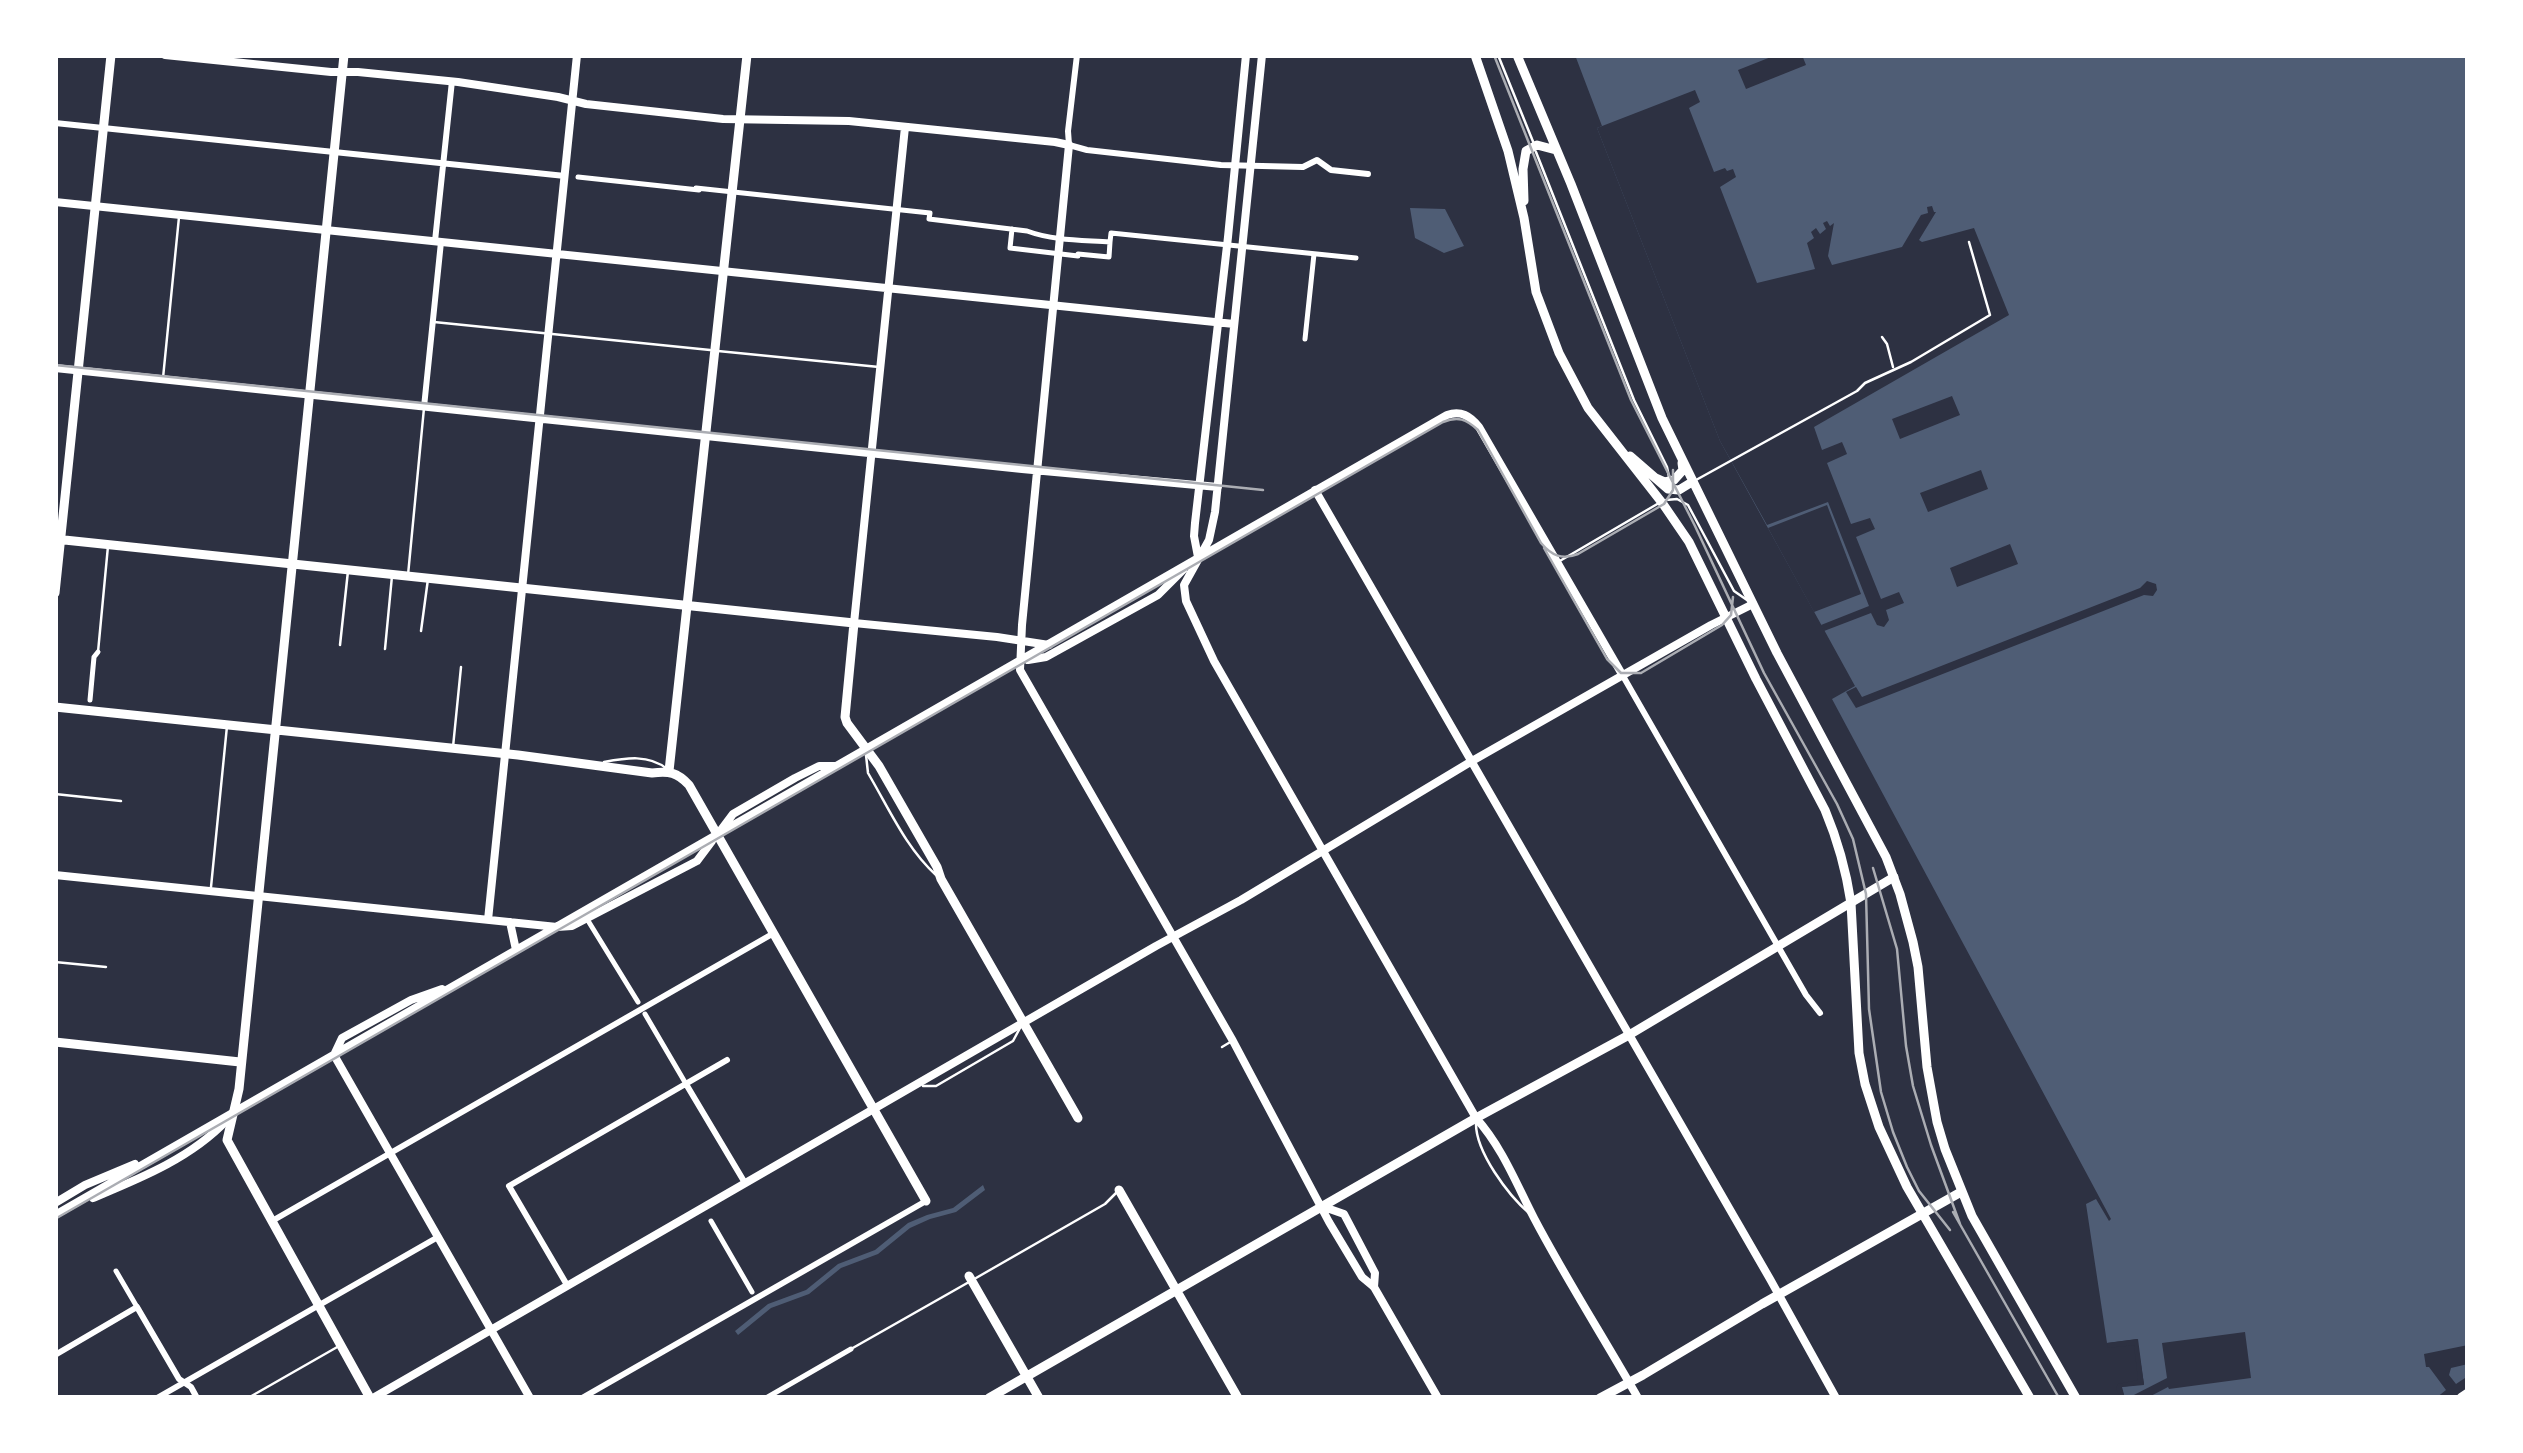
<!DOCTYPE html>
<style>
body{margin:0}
#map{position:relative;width:2523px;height:1453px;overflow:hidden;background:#2d3142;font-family:"Exo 2",sans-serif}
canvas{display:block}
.frame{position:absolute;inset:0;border:58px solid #fff;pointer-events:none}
</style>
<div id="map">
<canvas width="2523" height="1453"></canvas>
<div class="frame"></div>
</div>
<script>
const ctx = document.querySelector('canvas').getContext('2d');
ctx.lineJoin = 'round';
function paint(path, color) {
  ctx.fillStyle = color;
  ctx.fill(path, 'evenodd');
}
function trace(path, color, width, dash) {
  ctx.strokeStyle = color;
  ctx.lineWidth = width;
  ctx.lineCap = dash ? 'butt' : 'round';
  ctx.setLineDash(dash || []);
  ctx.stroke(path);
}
const water = new Path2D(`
 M1575,55H2468V1398H2125L2121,1387L2144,1384L2137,1339L2107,1343L2086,1204L2096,1199L2109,1221L2111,1219L1832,699L1855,686L1720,441L1597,128L1602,126Z
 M1410,208L1445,209L1464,246L1444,253L1415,238Z
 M983,1185L985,1190L956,1212L930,1219L910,1228L878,1254L841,1268L809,1294L771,1308L738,1335L735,1331L768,1304L806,1290L838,1264L875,1250L908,1223L927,1215L953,1208Z`);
const pier = new Path2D(`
 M1776,55H1802L1806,65L1746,89L1738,70Z
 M1695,90L1700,102L1689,108L1714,172L1725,168L1727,171L1733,169L1736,177L1720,187L1757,283L1815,269L1807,243L1814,238L1811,232L1816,228L1820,234L1826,229L1823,223L1827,221L1830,226L1834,223L1828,256L1832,265L1902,247L1921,215L1928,213L1927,207L1932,206L1934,212H1936L1919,240L1922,242L1974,228L2009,315L1814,427L1822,450L1842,442L1845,449L1847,454L1827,463L1851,524L1870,518L1875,529L1856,537L1881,599L1899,592L1904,603L1886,610L1889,620L1884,627L1877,625L1871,613L1824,631L1821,625L1869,606L1828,502L1767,525L1720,441L1597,128Z
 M1952,396L1960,415L1900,439L1892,419Z
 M1981,470L1988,489L1928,512L1920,493Z
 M1827,505L1861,594L1814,612L1768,528Z
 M2010,544L2018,564L1957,587L1950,568Z
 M2147,581L2156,584L2157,590L2153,596L2144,595L1856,708L1846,692L1856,687L1862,697L2140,588Z
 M2245,1332L2251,1378L2169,1389L2168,1387L2147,1398H2128L2167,1378L2162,1343Z
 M2138,1339L2144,1385L2122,1387L2125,1398H2120L2116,1388L2118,1384L2138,1380L2134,1345L2108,1348L2107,1343Z
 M2468,1345V1364L2451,1368L2449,1375L2456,1384L2468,1376V1398H2436L2446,1390L2429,1367H2426L2424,1354Z`);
const service = new Path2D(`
 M1498,55L1534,144
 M1536,152L1634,400L1667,467L1669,477
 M434,322L710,350
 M1882,337L1887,344L1893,367
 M718,351L879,367
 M163,378L179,217
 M1696,480L1857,391L1865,383L1911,362L1990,315L1969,242
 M1666,500L1677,499L1688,505L1734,591L1747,600
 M1558,562L1659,503
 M408,575L424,408
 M421,631L428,579
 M340,645L348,571
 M385,649L392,576
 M98,652L108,546
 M453,747L461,667
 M866,755L868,773L872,780C891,813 908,850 936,875
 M604,762C626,758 649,754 667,769
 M55,794L121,801
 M211,887L227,726
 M55,962L106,967
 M1222,1047L1232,1041
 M923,1086H936L1013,1041L1020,1028
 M1476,1124C1476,1152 1508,1195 1529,1213
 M976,1278L1105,1204L1118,1191
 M851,1349L969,1282
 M248,1398L339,1346`);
const pedestrian = new Path2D(`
 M578,177L699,190
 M696,188L930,213L929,219L1027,231C1054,241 1083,240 1110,242L1111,233L1356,258
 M1012,229L1010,248L1078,256V254L1109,257L1110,242
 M1305,339L1314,254
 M90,700L94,657L98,652
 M587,919L638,1002
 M645,1014L686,1084
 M711,1221L752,1292
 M116,1271L137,1307
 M766,1398L851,1349`);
const minor = new Path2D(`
 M1077,55L1068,131L1069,145L1087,150L1221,165L1303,167L1317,160L1331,170L1368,174
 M55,123L565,176
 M435,241L452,81
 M424,407L441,242
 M1623,676L1806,995L1820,1013
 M686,1084L745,1183
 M272,1221L774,933
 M567,1285L509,1186L727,1060
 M55,1355L137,1307L179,1379L191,1387L197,1398
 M157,1398L438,1237
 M582,1398L926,1201`);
const tertiary = new Path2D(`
 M165,55L331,72H358L458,82L558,97L586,104L723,119L849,121L1055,142L1069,145L1022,625L1020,670L1233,1041L1329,1222L1362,1277L1374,1287L1438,1398
 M1262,55L1215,512L1209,540L1184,585L1186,601L1214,661L1476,1118C1502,1147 1516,1183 1534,1218C1566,1279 1604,1338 1638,1398
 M905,127L854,623L997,637L1049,645
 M55,202L1234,324
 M55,368L1022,469L1218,487
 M1315,490L1770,1279L1836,1398
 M1198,557L1194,536L1195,523L1228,237L1246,55
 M1028,660L1046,657L1158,595L1183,570
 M721,830L733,814L795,778L819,766H836
 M55,875L557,927L572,926L697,861L712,841
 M488,920L577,55
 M510,922L516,950
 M334,1055L530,1398
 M334,1055L342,1038L411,1000L442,989
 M93,1198C141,1178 191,1158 227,1120
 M55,1203L85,1185L135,1164
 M1321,1206L1344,1214L1375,1273L1374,1287
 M55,1215L1447,415C1461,410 1470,416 1479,427L1623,676
 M373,1398L1156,946L1241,900L1472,761L1711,625L1753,604`);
const secondary = new Path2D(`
 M344,55L239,1089L227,1140L370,1398
 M55,539L854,623L845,717L847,723L879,766L937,867L941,879L1078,1118
 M55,593L111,55
 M55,707L518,755L652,773C669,771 677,772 689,785L926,1201
 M669,771L747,55
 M55,1042L240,1062
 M1119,1190L1238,1398
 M969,1276L1039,1398
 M989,1398L1476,1118L1629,1035L1894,877
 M1600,1398L1643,1375L1762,1304L1961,1192`);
const primary = new Path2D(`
 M1475,55L1508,151L1524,218L1536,292L1559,353L1588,408L1663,504L1689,542L1756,679L1825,810C1838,841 1846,870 1851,903L1859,1053L1865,1084L1879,1127L1907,1187L2030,1398
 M1517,55L1571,184L1662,418L1777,653L1886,857L1900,894L1913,942L1918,967L1927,1067L1937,1122L1945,1149L1972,1216L2076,1398
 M1524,201L1523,169L1526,151L1537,145L1556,150
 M1630,456L1668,489L1679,490L1692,482
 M1656,478L1665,482L1674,480L1683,470L1682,463`);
const motorway = new Path2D(`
 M2462,1398L2468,1394`);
const tram = new Path2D(`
 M1494,55L1631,400L1695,526L1764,673L1837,804L1853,839L1866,894L1869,1009L1881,1092L1893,1132L1907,1167L1919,1191L1950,1230
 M55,365L1263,490
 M1544,548L1607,659L1621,673H1641L1722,625L1731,615L1733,597
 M1873,868L1897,949L1906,1046L1913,1086L1931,1145L1960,1224
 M1953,1212L2059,1398
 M55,1219L1443,422C1458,416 1466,419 1478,430L1541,543C1552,556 1562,560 1578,554L1664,504L1673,490V470`);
paint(water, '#4f5d75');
paint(pier, '#2d3142');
trace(service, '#fff', 2.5);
trace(pedestrian, '#fff', 5);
trace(minor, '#fff', 6);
trace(tertiary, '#fff', 8);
trace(secondary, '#fff', 9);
trace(primary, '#fff', 9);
trace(motorway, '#fff', 11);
trace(tram, '#abadb3', 2.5);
</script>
